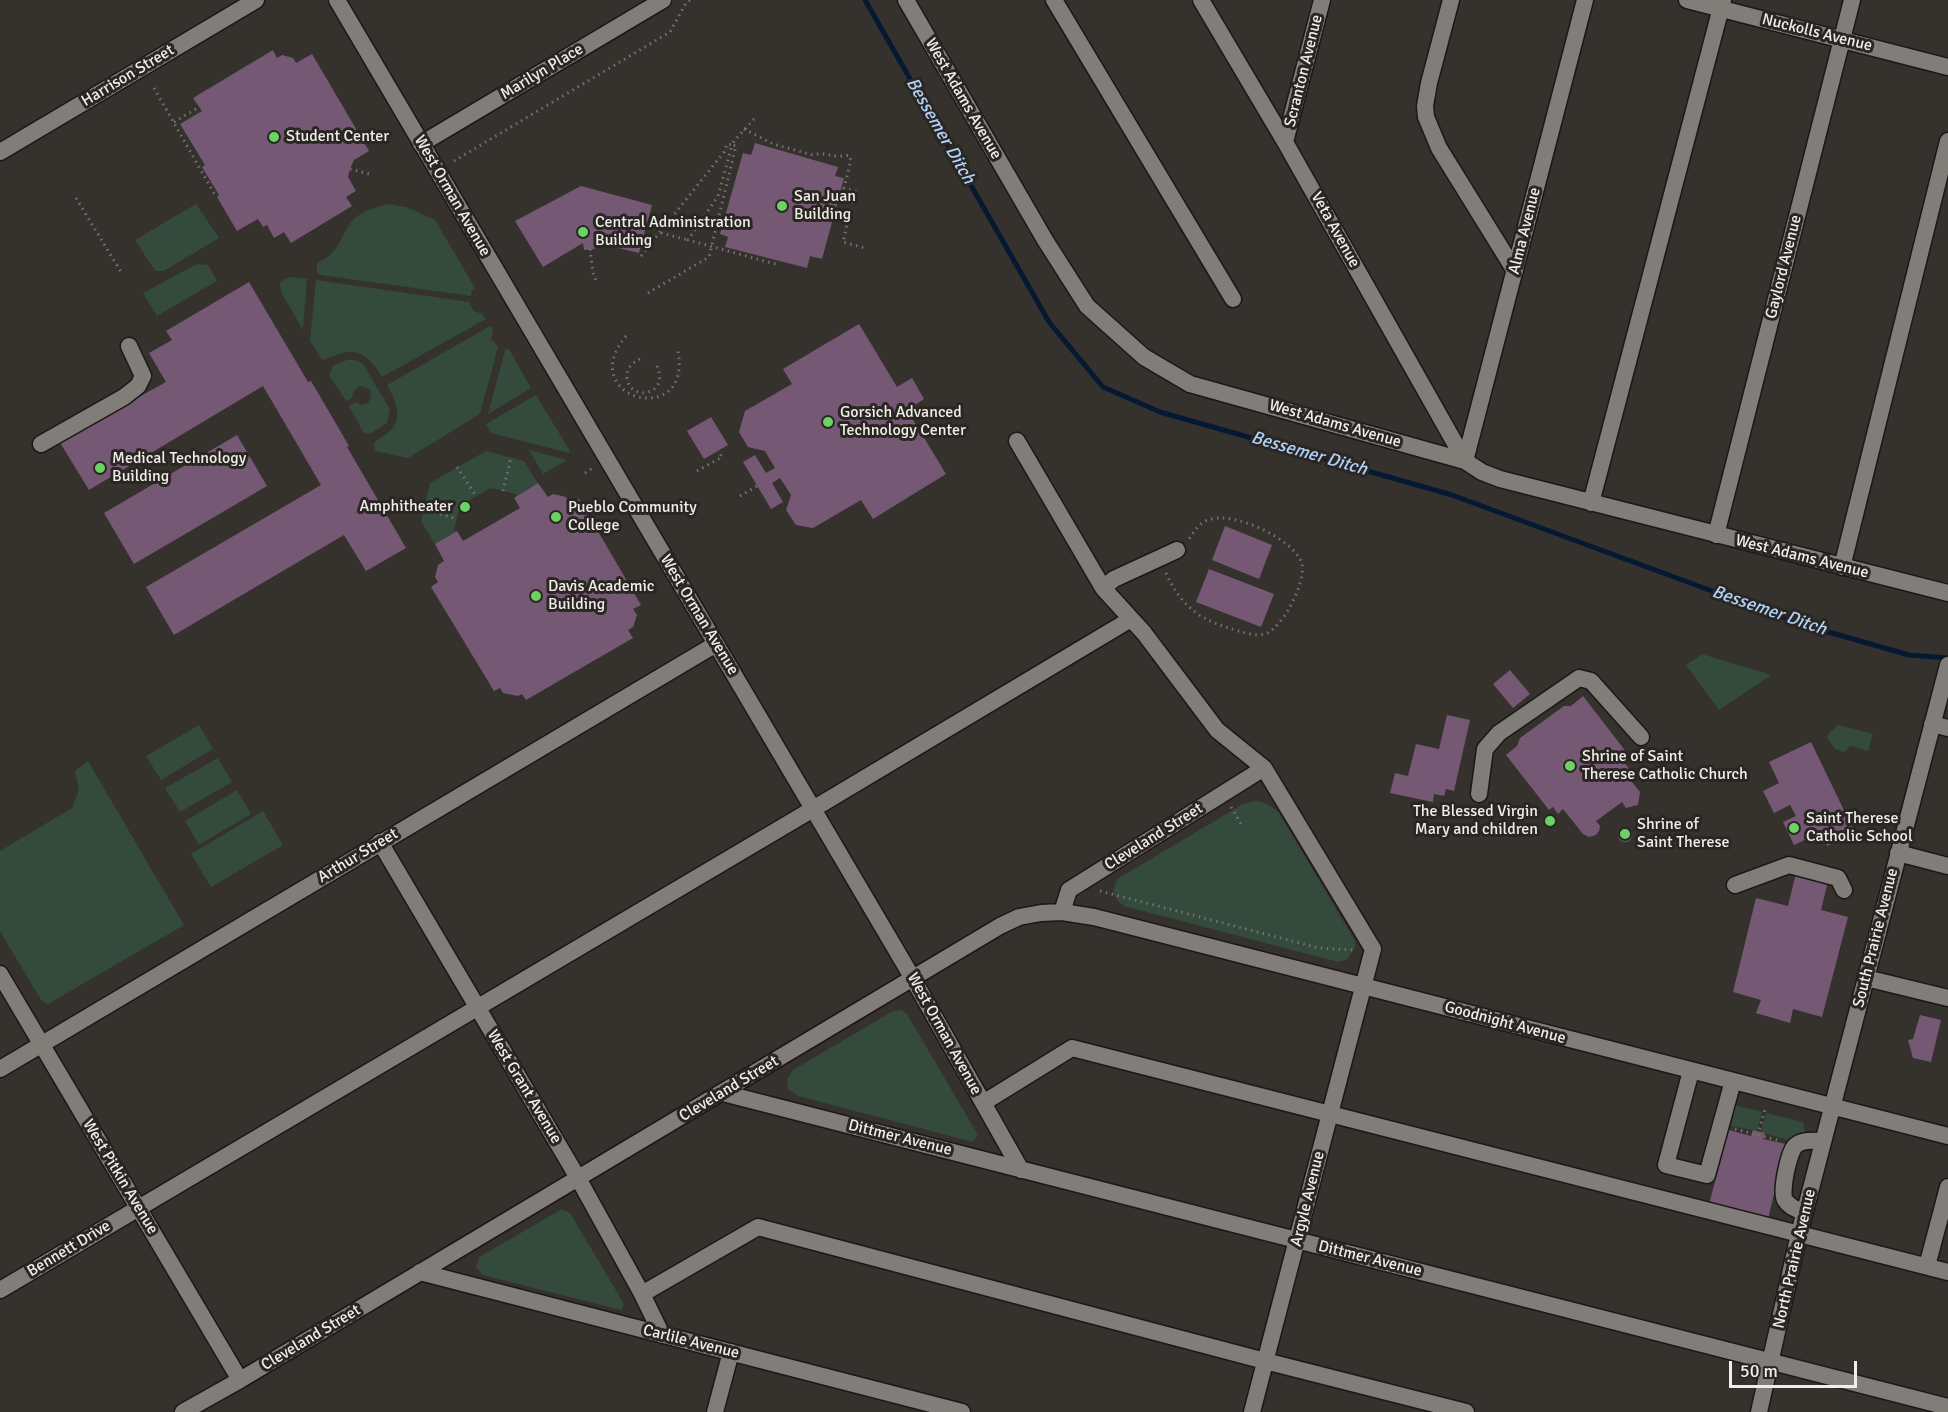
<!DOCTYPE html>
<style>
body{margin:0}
#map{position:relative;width:1948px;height:1412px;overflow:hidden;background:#35312d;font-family:Signika,sans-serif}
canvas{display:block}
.scale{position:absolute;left:1729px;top:1361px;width:128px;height:27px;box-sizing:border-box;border:3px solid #f0edeb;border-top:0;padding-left:8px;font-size:18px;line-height:21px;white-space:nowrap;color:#f0edeb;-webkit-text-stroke:4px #2a2723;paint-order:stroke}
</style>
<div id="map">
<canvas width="1948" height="1412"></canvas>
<div class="scale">50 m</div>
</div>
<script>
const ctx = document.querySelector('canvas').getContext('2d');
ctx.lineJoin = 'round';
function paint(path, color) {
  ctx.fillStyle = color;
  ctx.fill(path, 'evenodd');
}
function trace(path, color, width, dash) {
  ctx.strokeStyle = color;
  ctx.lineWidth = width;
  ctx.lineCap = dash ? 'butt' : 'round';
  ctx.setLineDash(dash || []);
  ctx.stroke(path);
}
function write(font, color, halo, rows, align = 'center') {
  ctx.font = font + ' Signika,sans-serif';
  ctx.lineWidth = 6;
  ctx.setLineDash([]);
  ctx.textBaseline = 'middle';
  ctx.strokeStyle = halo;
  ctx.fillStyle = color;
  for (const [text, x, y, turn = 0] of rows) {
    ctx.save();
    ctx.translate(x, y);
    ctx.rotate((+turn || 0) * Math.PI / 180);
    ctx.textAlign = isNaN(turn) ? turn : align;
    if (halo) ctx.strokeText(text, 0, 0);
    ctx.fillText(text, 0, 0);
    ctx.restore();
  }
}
const green = new Path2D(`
 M196,204L219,238L164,271H155L135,240Z
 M387,204L406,207L435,220L475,288L472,290L471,296L321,275L317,272V263C340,253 339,237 353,220C361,211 375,208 387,204Z
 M197,264L208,265L217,281L157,316L143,293Z
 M289,277L307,279L303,330L281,292L280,282Z
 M316,280L469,302L474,311L482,314L486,319L382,377C371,360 362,347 340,354C334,355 328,359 322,360L310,341Z
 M490,326L493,330L491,339L498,347L480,414L408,458L375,451L374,443C378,438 385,436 390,431C404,416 395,400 387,385Z
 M509,349L531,388L488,414L505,350Z
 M347,360H355L363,364L390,409L387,423L370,434L363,432L349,406L355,402L362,405L368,403L371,397L370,390L365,387L359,386L353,392L352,398L346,401L329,375L333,366Z
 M536,395L570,451L569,453L491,433L486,424Z
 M529,450L567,460L543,474Z
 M486,451L524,461L538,483L517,496L516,494L490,488L460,506L454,530L455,532L435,544L421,521L430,483Z
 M1702,654L1771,675L1719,710L1686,665Z
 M199,725L213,749L161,780L146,756Z
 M1838,725L1873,734L1868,751L1851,746L1844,752L1835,749L1827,738L1830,732Z
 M218,758L232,782L180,812L165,788Z
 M88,761L184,925L48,1004L41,1000L0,931V851L72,808L79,790L75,771Z
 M237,790L251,814L199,845L185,821Z
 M1255,801C1265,802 1272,806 1279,813L1355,941V948L1346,960L1338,962L1124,906C1113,898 1110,889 1119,878L1243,804Z
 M263,811L283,845L211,887L191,854Z
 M901,1010L907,1014L978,1135L973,1142L798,1096L788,1089L787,1080L793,1070L893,1011Z
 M1735,1105L1762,1112L1757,1131L1731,1126Z
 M1766,1113L1803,1122L1805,1134L1794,1136L1788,1140L1761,1132Z
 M562,1209L570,1213L624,1304L621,1310L483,1275L476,1267L479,1257Z`);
const stream = new Path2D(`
 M865,0L1049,322L1103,387L1160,412L1452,495L1804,625L1909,655L1948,658`);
const building = new Path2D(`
 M273,50L277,58L282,55L293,58L296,63L312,54L369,151L354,160L350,169L348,177L356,191L346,197L352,206L291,243L284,232L274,238L267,225L263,227L258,219L237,231L217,197L219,195L202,167L205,165L180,124L202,111L193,98Z
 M755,143L838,167L835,176L844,178L822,259L810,256L807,268L725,247L728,237L720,234L743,153L751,155Z
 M581,186L652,205L639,253L594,242L595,249L584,250L583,243L543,267L515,221Z
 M249,282L308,382L311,381L349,446L347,447L406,548L366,571L344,535L174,635L146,587L321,485L263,386L89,490L59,441L166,382L149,353L172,340L166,331Z
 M859,324L897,387L912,378L924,399L907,410L946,474L873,519L861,500L813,528L796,525L786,510L791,495L780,478L772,483L783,502L771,509L743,462L755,455L766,473L775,468L765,451L748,447L739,432L745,411L792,384L783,369Z
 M711,417L728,445L704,459L687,431Z
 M237,435L267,486L134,564L104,513Z
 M538,483L548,497L553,494L566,497L570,504L579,499L641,605L633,609L637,615L633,627L628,630L633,638L526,700L522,694L518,696L503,693L500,688L494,691L431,587L438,582L435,577L438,565L444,561L435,544L457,531L463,541L520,508L514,498Z
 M1225,526L1272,545L1259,579L1212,560Z
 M1209,569L1274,594L1261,627L1196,602Z
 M1510,670L1530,694L1513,708L1493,684Z
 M1583,696L1627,753L1621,758L1633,774L1628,777L1640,792L1638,805L1626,808L1622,802L1596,821L1600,826L1599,831L1596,835L1589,837L1583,834L1563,809L1558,814L1553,807L1549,810L1506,755L1517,746L1520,738L1564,706H1571Z
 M1447,715L1470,720L1454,791L1446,789L1444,796L1434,794L1433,802L1390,793L1395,773L1408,776L1416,744L1439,749Z
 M1811,742L1855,833L1827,846L1821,832L1794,845L1783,822L1796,816L1790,805L1774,813L1763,791L1779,783L1769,762Z
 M1618 835a7 7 0 1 1 14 0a7 7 0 1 1-14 0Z
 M1796,873L1828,881L1821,910L1848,917L1822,1017L1793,1009L1790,1023L1756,1013L1761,1000L1733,992L1756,898L1788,906Z
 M1920,1015L1941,1020L1931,1062L1913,1058L1908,1040L1913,1039Z
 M1729,1130L1751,1136L1753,1130L1765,1133L1763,1139L1786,1144L1768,1219L1709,1204Z`);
const path = new Path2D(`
 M154,88L215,195
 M174,122L199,107
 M744,129L773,144L813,155C827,151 832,159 849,155L851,160L844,188L855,191L843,242L865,248
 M454,161L670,32L686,3L690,0
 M350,169L373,175
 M76,198L121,272
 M661,233L688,240
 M590,249L593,273L597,283
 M641,256L724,152L727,144L732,145L718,196L688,240L779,265
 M648,293L709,257L736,146L732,145L734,141L755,118
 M626,336C573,399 693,430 678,351
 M640,359C632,363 626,368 627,378C629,402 672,396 656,364
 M457,467L476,496
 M697,471L722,457L718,451
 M585,473L593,468
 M503,491L511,457
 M740,496L757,486
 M423,509L457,519
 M1166,573C1179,603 1198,619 1229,628C1239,631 1254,637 1265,634C1283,628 1306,582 1302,564C1295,539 1232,510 1208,520C1199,523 1194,532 1189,539
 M1231,807L1241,824
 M1100,891L1319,948L1353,950
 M1735,1129L1781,1141
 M1758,1135L1765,1109`);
const minor = new Path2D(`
 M337,0L912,977L1021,1170
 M906,0L1045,240L1087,306L1144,357L1190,384L1465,461L1482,472L1500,479L1948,593
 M1054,0L1233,299
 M1201,0L1285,142L1465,461
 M1451,0L1429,83L1425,106L1426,117L1439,148L1515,271
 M1687,0L1948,67
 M1285,142L1322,0
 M421,144L663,0
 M0,152L256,0
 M1017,441L1103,588L1144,633L1217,730L1264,768L1373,949L1252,1412
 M41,444L124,397L138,386L143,376L129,346
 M1465,461L1585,0
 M1591,503L1723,0
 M1716,535L1852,0
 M1842,567L1948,141
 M1103,588L1114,579L1177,550
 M1932,724L1948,728
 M1479,794L1485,749L1499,733L1579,678L1591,681L1641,737
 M380,842L578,1178L642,1294L662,1335
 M1898,853L1948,866
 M1735,885L1789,865L1838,878L1844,890
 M1062,912L1069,890L1264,768
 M0,974L240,1380
 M1866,978L1948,998
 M0,1069L716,644
 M1691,1071L1666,1165L1707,1175L1733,1081
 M723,1093L1948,1407
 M983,1103L1072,1048L1948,1272
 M1805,1212C1797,1210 1789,1207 1785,1200C1780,1192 1789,1152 1795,1146C1803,1139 1814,1141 1823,1141
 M1927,1266L1948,1187
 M420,1272L962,1412
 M0,1290L813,809L1131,619
 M642,1294L758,1227L1265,1361L1466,1412
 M183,1412L240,1380L1000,926L1019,917L1041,913L1062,912L1094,917L1948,1136
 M715,1412L731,1352
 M1759,1412L1799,1234L1948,665`);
const markers = [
 [274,137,6,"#6bd363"],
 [782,206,6,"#6bd363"],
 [583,232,6,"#6bd363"],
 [828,422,6,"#6bd363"],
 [100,468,6,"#6bd363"],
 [465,507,6,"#6bd363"],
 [556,517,6,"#6bd363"],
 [536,596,6,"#6bd363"],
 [1570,766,6,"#6bd363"],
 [1550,821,6,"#6bd363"],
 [1794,828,6,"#6bd363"],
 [1625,834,6,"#6bd363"]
];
const streetNames = [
 ["Nuckolls Avenue",1817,33,14],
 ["Scranton Avenue",1304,71,-76],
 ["Marilyn Place",542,72,-31],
 ["Harrison Street",128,76,-31],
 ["West Adams Avenue",963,99,60],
 ["West Orman Avenue",452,196,60],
 ["Veta Avenue",1335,230,61],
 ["Alma Avenue",1525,231,-76],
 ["Gaylord Avenue",1784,267,-76],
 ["West Adams Avenue",1335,424,16],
 ["West Adams Avenue",1802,557,14],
 ["West Orman Avenue",699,615,59],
 ["Cleveland Street",1154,837,-32],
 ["Arthur Street",358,856,-31],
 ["South Prairie Avenue",1876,938,-76],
 ["Goodnight Avenue",1505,1023,15],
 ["West Orman Avenue",944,1034,61],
 ["West Grant Avenue",524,1087,59],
 ["Cleveland Street",729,1089,-31],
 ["Dittmer Avenue",900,1138,14],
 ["West Pitkin Avenue",120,1177,59],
 ["Argyle Avenue",1308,1199,-76],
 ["Bennett Drive",69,1249,-31],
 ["Dittmer Avenue",1370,1259,14],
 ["North Prairie Avenue",1795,1259,-77],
 ["Cleveland Street",311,1338,-31],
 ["Carlile Avenue",691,1342,14]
];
const poiNames = [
 ["Student Center",286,137],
 ["San Juan",794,197],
 ["Building",794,215],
 ["Central Administration",595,223],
 ["Building",595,241],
 ["Gorsich Advanced",840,413],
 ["Technology Center",840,431],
 ["Medical Technology",112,459],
 ["Building",112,477],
 ["Amphitheater",453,507,"right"],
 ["Pueblo Community",568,508],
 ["College",568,526],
 ["Davis Academic",548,587],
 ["Building",548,605],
 ["Shrine of Saint",1582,757],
 ["Therese Catholic Church",1582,775],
 ["The Blessed Virgin",1538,812,"right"],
 ["Mary and children",1538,830,"right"],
 ["Saint Therese",1806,819],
 ["Catholic School",1806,837],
 ["Shrine of",1637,825],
 ["Saint Therese",1637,843]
];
const waterNames = [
 ["Bessemer Ditch",940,131,60],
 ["Bessemer Ditch",1309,454,16],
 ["Bessemer Ditch",1769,611,19]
];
paint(green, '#344a3c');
trace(stream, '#051932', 5);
paint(building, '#755974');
trace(minor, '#1c1815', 19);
trace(path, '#76726f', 3, [1.5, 4.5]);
trace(minor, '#817d79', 16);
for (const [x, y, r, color] of markers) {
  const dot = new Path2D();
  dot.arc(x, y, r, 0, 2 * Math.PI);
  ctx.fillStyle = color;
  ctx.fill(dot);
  trace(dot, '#2a2723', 2);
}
write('16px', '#f0edeb', '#2a2723', streetNames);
write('16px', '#f0edeb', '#2a2723', poiNames, 'left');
write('italic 18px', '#b0d1fb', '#2a2723', waterNames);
</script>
